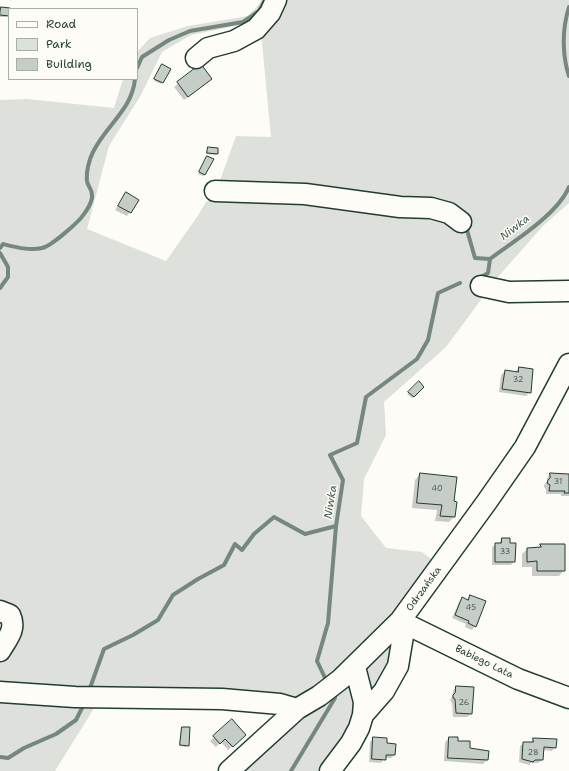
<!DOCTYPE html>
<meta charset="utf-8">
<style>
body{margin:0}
#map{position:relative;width:569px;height:771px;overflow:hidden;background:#fdfcf7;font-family:"Shantell Sans",sans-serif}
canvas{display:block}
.legend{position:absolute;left:8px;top:8px;width:130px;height:72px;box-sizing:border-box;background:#fdfcf7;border:1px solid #a4b0a9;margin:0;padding:5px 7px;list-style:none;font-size:12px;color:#1f3d34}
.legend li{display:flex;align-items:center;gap:8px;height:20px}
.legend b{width:20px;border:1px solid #a4b0a9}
</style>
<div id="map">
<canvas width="569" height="771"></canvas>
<ul class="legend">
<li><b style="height:5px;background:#fdfcf7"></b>Road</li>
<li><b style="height:11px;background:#dde0db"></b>Park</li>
<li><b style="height:11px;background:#c6cdc7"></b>Building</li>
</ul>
</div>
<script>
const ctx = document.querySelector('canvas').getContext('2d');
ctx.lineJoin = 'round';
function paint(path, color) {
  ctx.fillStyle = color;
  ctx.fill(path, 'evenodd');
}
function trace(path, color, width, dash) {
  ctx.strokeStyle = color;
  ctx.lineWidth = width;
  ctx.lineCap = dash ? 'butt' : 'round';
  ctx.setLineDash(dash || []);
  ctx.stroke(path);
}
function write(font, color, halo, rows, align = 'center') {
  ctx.font = font + ' "Shantell Sans",sans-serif';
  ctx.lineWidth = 3;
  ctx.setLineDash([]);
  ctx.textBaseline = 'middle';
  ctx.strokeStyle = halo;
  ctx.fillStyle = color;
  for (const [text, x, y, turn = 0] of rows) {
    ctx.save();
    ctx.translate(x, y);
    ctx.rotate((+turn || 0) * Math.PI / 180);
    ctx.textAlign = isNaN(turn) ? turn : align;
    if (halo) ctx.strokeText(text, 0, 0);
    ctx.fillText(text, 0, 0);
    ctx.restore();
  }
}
const green = new Path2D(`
 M261,0H569V203L543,226L497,278L446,347L384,402L386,435L364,479L361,516L386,548L422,552L436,563L413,598L303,702L0,686V659L17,630L0,607V100L27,99L114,108L123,79H137V52L150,38L188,26L248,16L260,3ZM260,21L271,137L236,136L214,197L206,202L197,217L166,261L87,229L109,146L141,95L162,52L191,35Z
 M395,631V665L368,705L360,667Z
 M346,682L354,685L357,720L323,771H238Z
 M0,695L98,702L55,771H0Z`);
const shadow = new Path2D(`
 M1,8L8,9V16L6,17H0Z
 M200,66L207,83L184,100L174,87Z
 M161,67L169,69L161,84L154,81Z
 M208,148L217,149V154L215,155L206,154Z
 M207,157L212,159L203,176L198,174Z
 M126,194L130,212L127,216L115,210Z
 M519,368L530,392L526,396L499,392L501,375L505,371L515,372Z
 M419,383L423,387L412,398L407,394Z
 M420,474L453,502L454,517L449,522L435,521L437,510L412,508L415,480Z
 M550,474L569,475V496H561V494H546V489L544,487V485L547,482V478Z
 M502,539L514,561L511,565H492V547L496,544H498Z
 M541,545L564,570L559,576H532V567H522V554L527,549L537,548Z
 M470,596L475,626L472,630L465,627L466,624L452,618L459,602L462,598L467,600Z
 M456,687L471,714L467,717H453L452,703L450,700L452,697L453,691Z
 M232,720L242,738L228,750L221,742L216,747L210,741Z
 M183,728L188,745L186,747L179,746L181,729Z
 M374,738L386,744L394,755L391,758H385L381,763L369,762L370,742Z
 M449,738H457V742L469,749L488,752L487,760L483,764L444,761L445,742Z
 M534,739L555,747L552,751L543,750L542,760L538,763H531L529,765L519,762L520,746L524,743H530Z`);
const stream = new Path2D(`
 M569,7C562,29 562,55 569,76
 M137,68L142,57L169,40L190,31L243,22L259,11L265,0
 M462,226L467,230L475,258L490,259
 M0,248L3,244C15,247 30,251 42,248C50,247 79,222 84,214C87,210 91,203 92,198C93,188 88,188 87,181C86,172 89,160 93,152C106,125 132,110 135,79
 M0,253L8,267V277L0,288
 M478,279L488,273L490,259C514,241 557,215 569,187
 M327,682L317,661L328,623L336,526L343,480L330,455L357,443L366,397L417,359L428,340L438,293L460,283
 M90,688L104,649L133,635L158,620L173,595L198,579L224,565L235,544L242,550L254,534L274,517L305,534L336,526
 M0,757L8,758L24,748L56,734L76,720L84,704
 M291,771L335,698L332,692`);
const building = new Path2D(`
 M1,7L10,8L9,16L0,15Z
 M162,64L171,69L163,83L154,79Z
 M201,64L212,79L188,97L177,82Z
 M208,147L218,148V154L207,153Z
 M207,156L214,159L205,175L199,172Z
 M126,192L139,200L131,213L118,206Z
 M519,367L533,369L531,393L502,389L505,370L518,372Z
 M419,381L424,387L414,397L408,392Z
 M420,473L457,477L454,501L457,502L455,517L440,516L442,505L417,503Z
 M550,473L569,474V493H564L565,491H549L550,485L547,483L548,480L550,478Z
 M502,538H510V543H516L515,562H495V543H501Z
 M540,544H565V571H537V561L527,562V548L541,547Z
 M470,595L486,601L476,627L468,623L469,621L455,615L462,597L468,600Z
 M456,686L474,687L472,714L456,713L455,699L453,698V695L455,693Z
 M232,719L246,735L233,747L225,739L220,744L213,736Z
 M182,727H190L189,746L180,745Z
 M373,737L387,738V743L396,744L395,755H386V760L372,759Z
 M449,737H458V741H470V748L489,751L488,760L448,758Z
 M533,738L557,739L556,748L544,747L543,760H535L533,762L522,759L523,742H533Z`);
const minor = new Path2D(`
 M196,58L208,48L234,41L256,29L270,13L276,0
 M215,191L305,194L400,207L431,208L449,213L461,222
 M481,286L509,292L569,291
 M0,611L10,615C17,629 7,639 0,651
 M400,621L518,679L569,698
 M355,667L364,702L363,715
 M0,692L75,697L222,699L280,704L297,709
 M229,771L297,709L319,696L341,679L400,621L486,503L525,447L569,364
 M330,771L351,743L359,728L363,715L384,691L398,666L405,624`);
const numberNames = [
 ["32",518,380],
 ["31",558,482],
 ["40",437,489],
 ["33",505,552],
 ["45",471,608],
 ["26",464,703],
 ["28",533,753]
];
const streetNames = [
 ["Odrzańska",424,589,-54],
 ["Babiego Lata",484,662,26]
];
const waterNames = [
 ["Niwka",515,228,-38],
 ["Niwka",331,502,-81]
];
paint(green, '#dde0db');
paint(shadow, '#0003');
trace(stream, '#75877f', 4);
paint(building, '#c6cdc7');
trace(building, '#1f3d34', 1);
trace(minor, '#1f3d34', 23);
trace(minor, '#fdfcf7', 20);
write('8px', '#496159', null, numberNames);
write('10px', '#1f3d34', '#fdfcf7', streetNames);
write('italic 11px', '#435c53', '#fdfcf7', waterNames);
</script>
